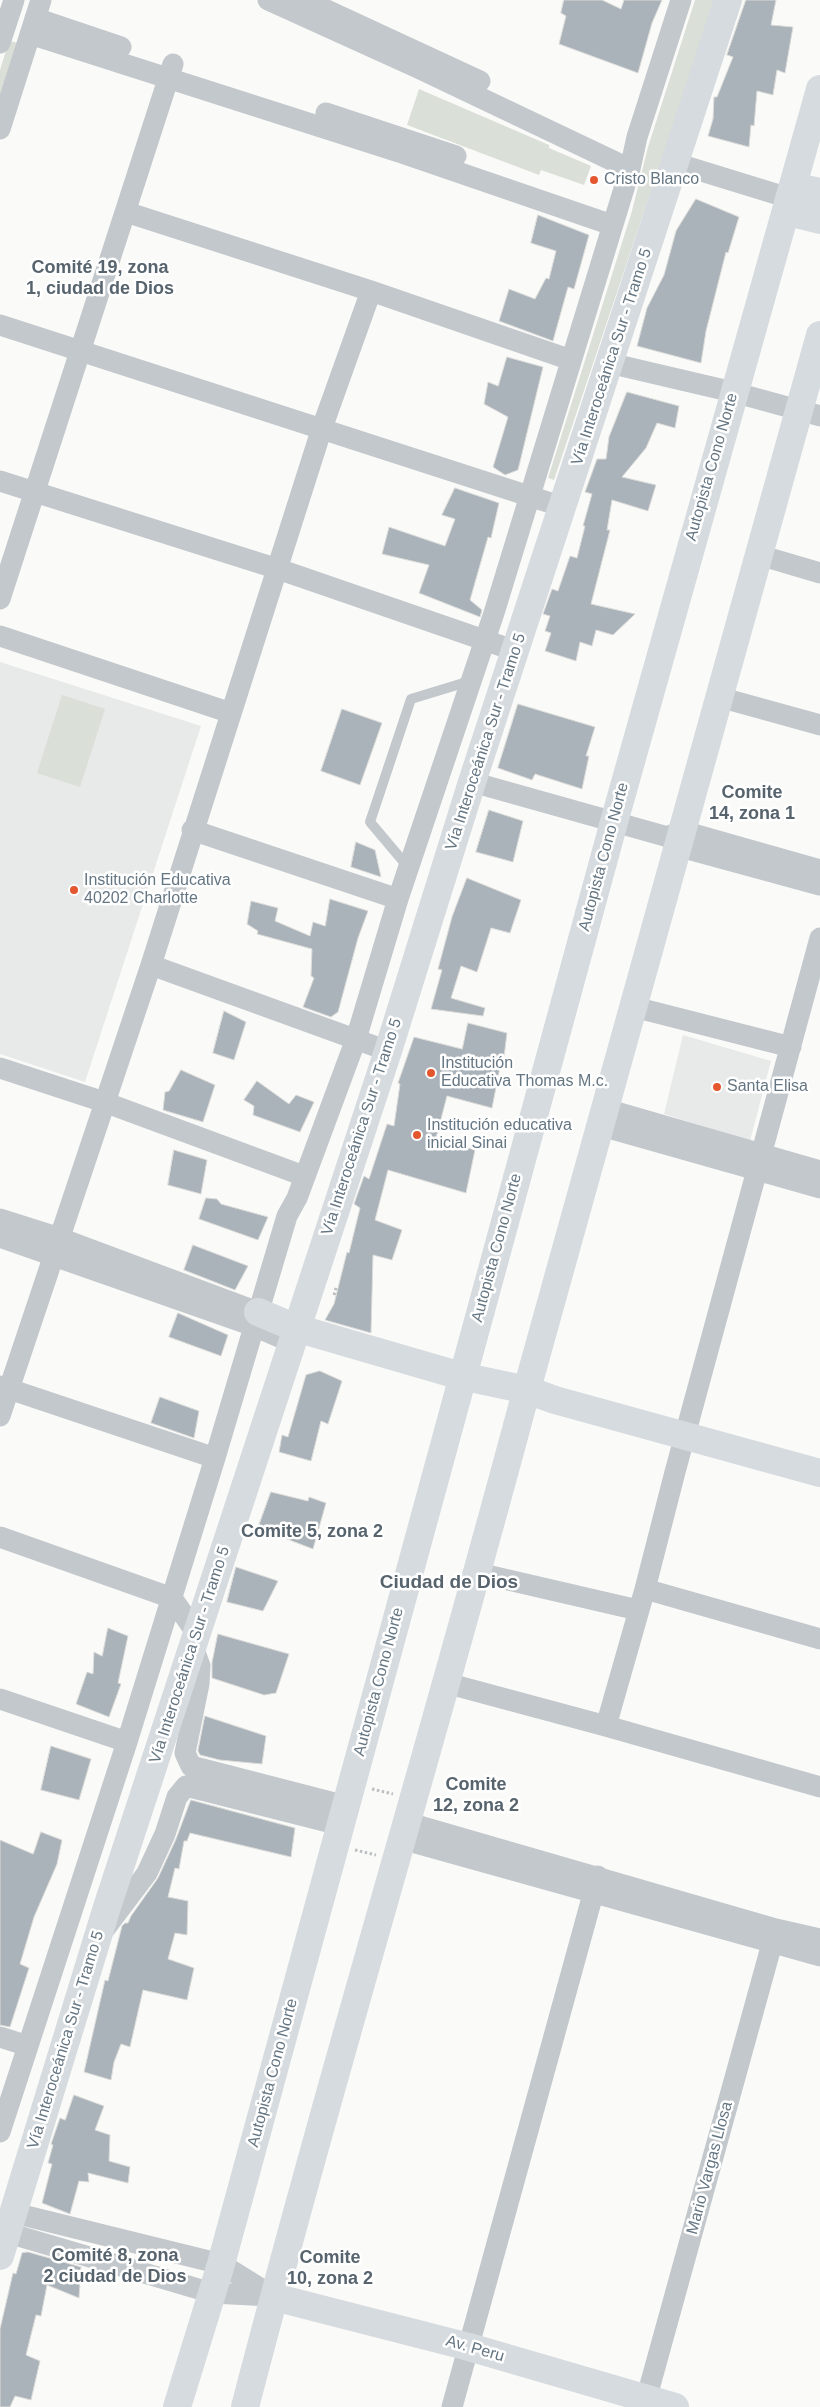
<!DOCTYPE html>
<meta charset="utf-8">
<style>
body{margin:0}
canvas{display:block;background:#fafaf8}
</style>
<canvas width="820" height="2407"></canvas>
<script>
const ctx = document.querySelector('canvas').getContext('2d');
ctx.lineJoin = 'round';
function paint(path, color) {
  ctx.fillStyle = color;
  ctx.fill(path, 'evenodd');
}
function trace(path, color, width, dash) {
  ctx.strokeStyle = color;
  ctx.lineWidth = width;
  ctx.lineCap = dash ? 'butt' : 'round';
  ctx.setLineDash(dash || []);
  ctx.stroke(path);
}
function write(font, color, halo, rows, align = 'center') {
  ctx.font = font + ' Helvetica,sans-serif';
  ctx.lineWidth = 5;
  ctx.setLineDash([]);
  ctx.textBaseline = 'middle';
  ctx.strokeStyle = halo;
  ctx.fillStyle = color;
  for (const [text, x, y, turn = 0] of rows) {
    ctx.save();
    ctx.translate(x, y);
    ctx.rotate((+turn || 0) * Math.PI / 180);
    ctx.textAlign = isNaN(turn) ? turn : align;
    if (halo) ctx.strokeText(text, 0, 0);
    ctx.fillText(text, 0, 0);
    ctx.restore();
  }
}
const built = new Path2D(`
 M0,662L201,726L85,1082L0,1054Z
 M683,1035L771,1061L750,1141L664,1114Z`);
const green = new Path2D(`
 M695,0H715L554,480L548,478L632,211L648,147Z
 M9,41L18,43L0,99V70Z
 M419,89L549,145V148L591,166L584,185L541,170L539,175L407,125Z
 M62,695L105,709L80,787L37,773Z`);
const building = new Path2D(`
 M564,0H602L621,9L624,0H662L652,23L638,73L559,44L566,16L561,13Z
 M746,0H776L771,25L793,27L785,73L777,70L773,95L757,91L754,126L751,125L749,147L708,136L713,119L714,97H717L733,57L727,55Z
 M696,199L739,217L728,253L726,252L706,331L701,363L637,346L647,308L664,275L676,231Z
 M538,215L589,235L574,289L568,287L553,341L499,321L509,289L535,299L546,278L549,279L556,251L531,243Z
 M507,357L543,367L518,470L505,475L493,467L508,417L484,404L488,382L498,386Z
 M627,392L679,406L675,428L657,423L646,448L622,477L656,485L648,511L612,500L607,530H610L591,604L635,614L613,635L596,630L592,646L580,642L576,661L545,651L551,633L545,631L550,616L543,614L552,589L558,591L570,556L577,558L585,526H583L592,494L585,492L597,459H606L609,437Z
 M455,488L499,503L491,538L488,537L470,600L482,610L480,617L419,593L429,565L382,554L389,527L445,546L455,519L442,515Z
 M518,704L595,727L586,756H589L582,789L535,774L532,780L498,768Z
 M342,709L382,723L360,785L321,771Z
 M489,810L523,821L513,862L476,852Z
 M356,842L375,850L381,877L351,867Z
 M467,878L521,900L510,933L491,928L477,972L461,966L451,998L485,1008L483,1016L431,1009L442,970L438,969L452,917Z
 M330,899L368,911L358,938L338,1012L331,1017L303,1007L314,978L311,976L312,949L257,934L258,931L247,924L251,901L278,908L275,921L310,936L313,922L325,926Z
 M224,1011L246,1022L234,1060L213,1053Z
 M468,1023L507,1033L504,1057H502L492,1108L447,1096L436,1138L475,1150L466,1193L388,1170L375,1220L402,1230L392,1260L373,1255L371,1333L325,1320L334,1304L347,1252L349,1253L360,1208L354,1204L364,1176L369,1179L387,1124L394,1126L400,1084L398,1083L414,1037L462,1049Z
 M181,1070L215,1085L203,1122L163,1110L165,1092L169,1091Z
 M257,1081L289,1104L296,1095L314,1102L300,1132L253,1115L254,1106L244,1100Z
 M174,1150L207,1160L201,1194L168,1185Z
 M206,1198L217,1199L221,1204L268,1217L258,1240L199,1219Z
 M193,1245L248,1266L235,1290L184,1270Z
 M178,1313L228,1335L221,1356L169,1337Z
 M320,1371L342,1381L328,1424L321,1421L311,1461L279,1452L282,1435L288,1437L306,1375Z
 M160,1397L199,1411L194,1438L151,1423Z
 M271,1492L308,1501L309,1497L326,1503L313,1549L258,1528Z
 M236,1567L278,1581L263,1611L227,1602Z
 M108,1628L128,1636L118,1683L121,1684L109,1717L76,1704L87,1672L93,1674L94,1652L102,1656Z
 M218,1634L289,1654L276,1693L264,1695L212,1678V1663Z
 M205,1716L266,1736L262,1764L220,1760L200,1755L198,1751Z
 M51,1746L91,1759L79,1800L41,1790Z
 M191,1800L295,1828L291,1857L190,1833L187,1841H184L179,1869L175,1868L168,1897L188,1901L187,1935L175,1933L168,1959L194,1968L187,2000L143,1990L130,2047L121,2044L114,2062L111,2080L84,2072L105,1980L108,1981L122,1926L125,1923H128L131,1916L158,1878L176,1839Z
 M41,1832L62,1840L57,1864L34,1917L20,1964L29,1968L10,2027L0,2025V1840L33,1854Z
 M74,2095L104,2106L95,2130L110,2135L109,2161L130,2167L128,2183L88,2173L89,2182L79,2181L70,2214L42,2203L52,2164L48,2163L53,2145L51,2144L60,2118L65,2120Z
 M28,2252L81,2267L79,2298L47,2285L41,2316L36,2315L26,2355L40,2361L31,2400L15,2396L10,2407H0V2329L13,2273L16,2274L22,2253Z`);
const path = new Path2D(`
 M334,1295L336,1288
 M372,1789L393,1794
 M355,1850L376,1855`);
const lane = new Path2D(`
 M408,867L370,822L411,699L470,681`);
const street = new Path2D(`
 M268,0L418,68L630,169
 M305,0L480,81
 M35,18L121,47
 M30,34L402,153L612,225
 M0,43L14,0
 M326,113L456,156
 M0,129L41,0
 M675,163L789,198
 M126,212L371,291L571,360
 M0,325L563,507
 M609,363L733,392L820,416
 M0,481L278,569L516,651
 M759,555L820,573
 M0,599L173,64
 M0,636L231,713
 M719,697L820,725
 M472,782L668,837L677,846L820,885
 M192,830L398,899
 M669,836L683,831L820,870
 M151,965L388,1051
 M634,1007L791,1047
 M0,1068L104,1102L304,1176
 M606,1109L820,1171
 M601,1126L820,1188
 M0,1219L60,1238L258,1312
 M0,1237L254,1326L291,1342
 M0,1386L215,1458
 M0,1416L151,965L322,428L371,291
 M0,1537L172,1598L197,1634
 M478,1573L638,1610
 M645,1589L820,1639
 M193,1647L200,1666L199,1684L185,1753L191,1766L346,1806
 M446,1683L606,1726L820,1787
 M0,1699L127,1742
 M606,1726L645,1589L675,1472L820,938
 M406,1822L776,1929L820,1939
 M401,1839L820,1956
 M104,1930L147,1873L165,1834L177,1797L186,1786L340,1825
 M0,2037L28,2046
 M0,2132L127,1742L215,1458L287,1216L297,1198L356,1039L398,899L494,613L630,169L637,137L681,0
 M14,2213L221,2264L274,2297
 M8,2233L212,2293L271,2296
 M452,2407L598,1876
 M644,2407L776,1929`);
const secondary = new Path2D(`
 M820,192L806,189L789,198L800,215L820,220
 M258,1312L296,1328L461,1376L527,1390L555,1400L820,1473
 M274,2297L469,2347L675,2407
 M177,2407L221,2264L614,822L820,89
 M245,2407C332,2072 433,1741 522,1407L820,335`);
const highway = new Path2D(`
 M0,2256L107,1907L388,1051L472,782L728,0`);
const markers = [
 [594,180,5,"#e4572e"],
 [74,890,5,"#e4572e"],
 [431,1073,5,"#e4572e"],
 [717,1087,5,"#e4572e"],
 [417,1135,5,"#e4572e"]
];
const poiNames = [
 ["Cristo Blanco",604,180],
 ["Institución Educativa",84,881],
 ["40202 Charlotte",84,899],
 ["Institución",441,1064],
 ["Educativa Thomas M.c.",441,1082],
 ["Santa Elisa",727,1087],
 ["Institución educativa",427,1126],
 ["inicial Sinai",427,1144]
];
const streetNames = [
 ["Vía Interoceánica Sur - Tramo 5",612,357,-72],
 ["Autopista Cono Norte",712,467,-74],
 ["Vía Interoceánica Sur - Tramo 5",486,742,-72],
 ["Autopista Cono Norte",604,857,-75],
 ["Vía Interoceánica Sur - Tramo 5",362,1127,-72],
 ["Autopista Cono Norte",497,1248,-75],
 ["Vía Interoceánica Sur - Tramo 5",190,1655,-72],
 ["Autopista Cono Norte",379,1682,-75],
 ["Vía Interoceánica Sur - Tramo 5",66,2040,-73],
 ["Autopista Cono Norte",273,2073,-75],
 ["Mario Vargas Llosa",710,2168,-75],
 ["Av. Peru",475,2349,16]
];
const neighbourhoodNames = [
 ["Comité 19, zona",100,268],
 ["1, ciudad de Dios",100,289],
 ["Comite",752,793],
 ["14, zona 1",752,814],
 ["Comite 5, zona 2",312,1532],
 ["Comite",476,1785],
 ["12, zona 2",476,1806],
 ["Comité 8, zona",115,2256],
 ["2 ciudad de Dios",115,2277],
 ["Comite",330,2258],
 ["10, zona 2",330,2279]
];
const quarterNames = [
 ["Ciudad de Dios",449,1583]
];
paint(built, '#e8e9e9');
paint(green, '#dadfd7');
paint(building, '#aab3b9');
trace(building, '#dcdcda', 1);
trace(path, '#bbbfc2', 3, [2.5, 2.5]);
trace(lane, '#c3c8cc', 10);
trace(street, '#c3c8cc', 21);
trace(secondary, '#d6dbdf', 28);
trace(highway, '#d6dbdf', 28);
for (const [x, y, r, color] of markers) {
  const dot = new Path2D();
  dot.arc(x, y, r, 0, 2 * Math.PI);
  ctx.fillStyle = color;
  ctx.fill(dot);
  trace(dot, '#fff', 2);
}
write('16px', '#657683', '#fff', poiNames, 'left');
write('16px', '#657683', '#fff', streetNames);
write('bold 18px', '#57646e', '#fff', neighbourhoodNames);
write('bold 19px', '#57646e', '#fff', quarterNames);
</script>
